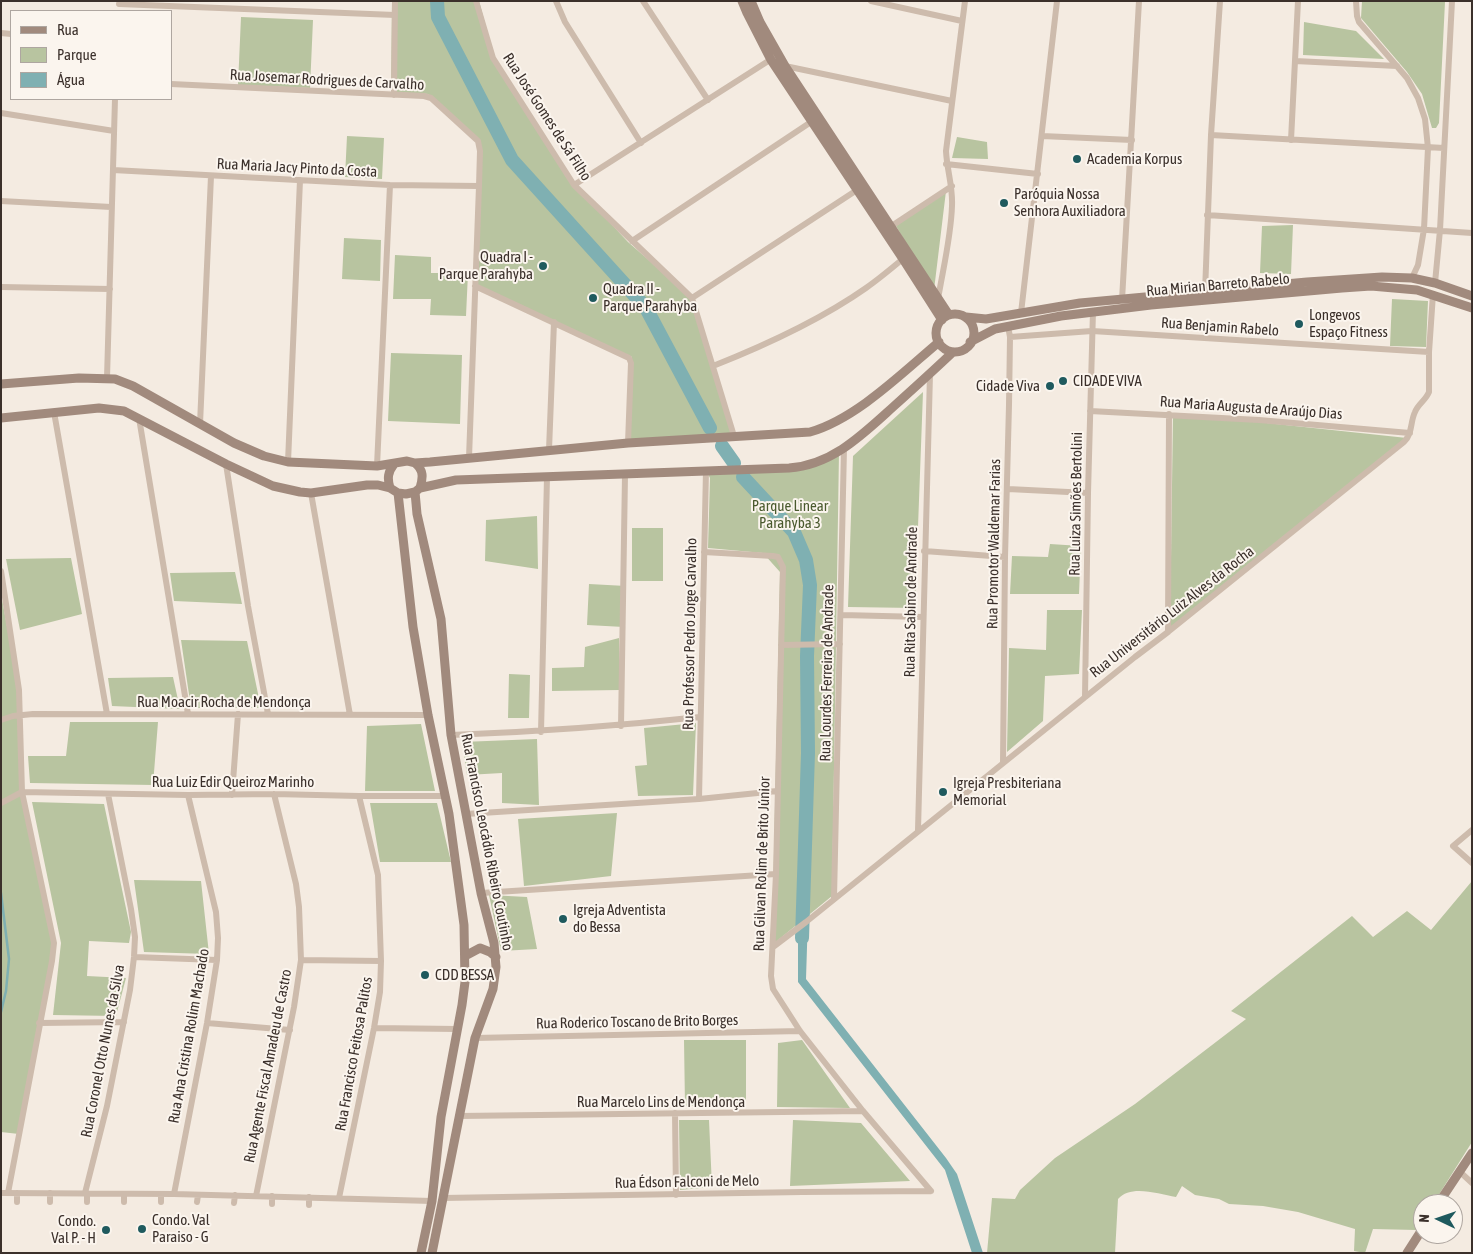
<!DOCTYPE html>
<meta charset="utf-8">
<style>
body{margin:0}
#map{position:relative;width:1473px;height:1254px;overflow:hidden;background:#f4ebe1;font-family:"Asap Condensed",sans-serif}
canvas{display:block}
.frame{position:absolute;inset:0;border:2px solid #3b302b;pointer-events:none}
.legend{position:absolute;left:10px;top:10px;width:162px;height:90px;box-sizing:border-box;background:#fbf5ee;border:1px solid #aea6a0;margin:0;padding:6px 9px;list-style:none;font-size:15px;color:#3b302b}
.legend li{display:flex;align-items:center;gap:10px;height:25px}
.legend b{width:25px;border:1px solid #aea6a0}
.north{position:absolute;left:1413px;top:1194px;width:50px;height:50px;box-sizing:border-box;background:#fbf5ee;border:1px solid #aea6a0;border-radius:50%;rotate:273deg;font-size:14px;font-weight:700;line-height:20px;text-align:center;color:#3b302b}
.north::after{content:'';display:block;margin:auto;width:18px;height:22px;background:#1f5a5e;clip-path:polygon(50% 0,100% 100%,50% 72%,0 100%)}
</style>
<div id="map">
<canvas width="1473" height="1254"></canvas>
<div class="frame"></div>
<ul class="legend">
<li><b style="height:6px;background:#a18a7d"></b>Rua</li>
<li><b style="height:14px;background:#b8c4a0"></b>Parque</li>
<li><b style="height:14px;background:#7fb0b2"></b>Água</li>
</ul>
<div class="north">N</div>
</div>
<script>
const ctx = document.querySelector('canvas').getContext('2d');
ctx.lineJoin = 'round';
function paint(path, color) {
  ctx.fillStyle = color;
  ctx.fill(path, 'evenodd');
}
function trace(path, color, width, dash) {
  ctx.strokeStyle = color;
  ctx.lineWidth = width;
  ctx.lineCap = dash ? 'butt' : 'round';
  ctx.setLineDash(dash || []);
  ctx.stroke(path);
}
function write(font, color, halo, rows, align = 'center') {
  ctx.font = font + ' "Asap Condensed",sans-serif';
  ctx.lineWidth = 4;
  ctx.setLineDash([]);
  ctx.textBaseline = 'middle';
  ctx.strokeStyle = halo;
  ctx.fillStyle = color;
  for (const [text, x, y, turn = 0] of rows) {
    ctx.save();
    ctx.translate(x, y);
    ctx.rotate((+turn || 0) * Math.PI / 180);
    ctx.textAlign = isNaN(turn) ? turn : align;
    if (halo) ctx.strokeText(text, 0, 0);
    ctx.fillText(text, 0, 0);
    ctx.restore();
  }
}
const green = new Path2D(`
 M392,1H479L494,56L573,183L628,242L691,297L732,436L629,443L632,357L474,285L480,140L428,94L391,92Z
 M1362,1L1445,2L1439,123L1436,128H1432L1422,94L1407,72L1361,18Z
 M241,17L313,20L310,88L238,85Z
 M1304,22L1356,31L1384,59L1303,55Z
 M347,136L384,138L382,179L345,177Z
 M957,137L987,142L988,159L952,158Z
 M946,191L934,290L896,226Z
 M1293,225L1291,274L1260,273L1262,226Z
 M344,238L381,240L380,281L342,279Z
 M395,255L431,257V273H468L466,316L430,315L431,299H393Z
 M1392,299L1428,301L1426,347L1390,346Z
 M391,353L462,355L460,424L388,421Z
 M923,392L915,608L848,607L853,456Z
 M1173,413L1407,438L1170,629Z
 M839,452L832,896L772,945L780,572L763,553L708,548L710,478L706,470L800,467Z
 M537,516L538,569L485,561L486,520Z
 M632,528H663V581H632Z
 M1050,544L1081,546L1079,594H1010L1012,556L1048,557Z
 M71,558L82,614L20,630L6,559Z
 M235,572L242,604L174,601L170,573Z
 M589,584L626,586L624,627L587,625Z
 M1,594L19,690L22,792L54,951L19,1134L1,1132Z
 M1047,610H1082L1079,674L1045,676L1043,721L1007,752L1009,648L1046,650Z
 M619,638L620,690L552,691V668L584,667L585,647Z
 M181,640L247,641L261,708H191Z
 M509,674L530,675L529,718H508Z
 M173,677L180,709L112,706L108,678Z
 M70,722H158L153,785L30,783L28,756H66Z
 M696,723L693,795L638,796L635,766L647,765L644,728Z
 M421,724L435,791H365L367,726Z
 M537,739L539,805L502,803V773L467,775L462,742Z
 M32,802L104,804L131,932L129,943L89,941L87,976L126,978L116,1016L53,1015L61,943Z
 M370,803H437L451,862H380Z
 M617,813L611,876L524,886L518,819Z
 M134,880L201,881L209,954L144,952Z
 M1472,881V1142L1433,1204H1423V1219L1416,1230L1373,1229L1365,1253L1354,1251L1355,1229L1298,1212L1263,1206L1229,1204L1219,1199L1195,1195L1182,1186L1176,1197C1158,1194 1131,1184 1118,1199L1115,1253H987L992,1198L1015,1199L1020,1190L1055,1158L1135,1104L1246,1019L1231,1011L1352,916L1373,937L1407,911L1431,930Z
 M489,895L527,897L537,949L501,951Z
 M684,1040H746V1106H685Z
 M802,1040L850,1108L777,1107L778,1043Z
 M679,1120H709L712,1187L680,1190Z
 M793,1120L861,1123L910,1181L790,1186Z`);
const water = new Path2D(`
 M808,915L806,979L946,1158L957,1174L983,1253H972L945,1170L798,982V924Z`);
const stream = new Path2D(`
 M1,893L9,959L6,991L1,1012`);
const river = new Path2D(`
 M437,1L438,17L512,160L646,308L710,428
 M722,446L734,463
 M743,477L794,532L806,560L810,585L807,656L808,753L802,938`);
const street = new Path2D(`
 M476,1L493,58L574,185L692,298L734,436
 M556,1L565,22L641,143
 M643,1L708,100
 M871,1L962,21
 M1356,1L1357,16L1359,22L1407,78L1418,98L1425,119L1428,148L1424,229L1418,265L1412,278
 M119,4L395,15
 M1,33L11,34
 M1295,61L1397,66
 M785,66L952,101
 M171,84L424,96L431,98L478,141L480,151L479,186L469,458
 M394,95L395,1
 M1,113L114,131
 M1211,135L1444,148
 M1042,136L1132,140
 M1291,140L1298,1
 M946,164L1038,174
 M113,170L390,185L479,186
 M574,185L773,58
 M1,201L111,207
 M1207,215L1472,233
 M887,229L952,186
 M632,241L814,120
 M1435,283L1440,230L1452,1
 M475,286L629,358L631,363L628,443
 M1,287L110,289
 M1205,292L1211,135L1220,1
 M692,298L860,188
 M938,299C943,269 951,237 952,206C953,186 947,171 946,151L965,1
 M1122,300L1139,1
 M1021,313L1057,1
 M1010,337L1092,331L1429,352
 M713,366C766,345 819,321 866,288C879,279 892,268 904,258
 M107,378L115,99
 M1090,411L1259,420L1410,433
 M54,412L107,714
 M139,418L188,714
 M200,424L211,176
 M549,450L554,322
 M288,462L300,180
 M226,464L248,606L268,714
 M377,466L390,185
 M1008,489L1088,493
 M311,493L350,715
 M924,551L1005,557
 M704,552L773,556L778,557L783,567L776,874L771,976L773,989L800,1031L863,1111L931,1191
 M1,571L19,690L22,792L54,943L52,961L8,1193
 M842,615L923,617
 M1168,632L1169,414
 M781,645L840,644
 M1085,697L1088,493L1093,311
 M1,720L13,716L33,714L428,715
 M621,726L625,475
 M541,732L547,477
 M451,735C535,732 617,726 700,717
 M1003,763L1005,557L1009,405L1010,337L1008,326
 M232,795L238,714
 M699,799L706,470
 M1,803L22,792L188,795L274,794L359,796H445
 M466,814L699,799L777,791
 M918,830L930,374
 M1472,830L1453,846L1472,863
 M481,893L776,874
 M834,898L844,448
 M773,947L806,922L1135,657L1168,632L1404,442C1413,433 1410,422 1415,412C1418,404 1426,400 1429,392V352L1433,294
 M134,957L217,960
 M301,960L381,961
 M39,1023L124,1022
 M207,1023L290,1030
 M374,1028L457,1029
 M475,1038L800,1031
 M675,1113L676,1195
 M459,1116L863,1111
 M1459,1171L1472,1183
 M1,1193L174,1194L432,1201
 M50,1193V1202
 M85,1193L107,1106L130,990L134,957L135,937L131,909L108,794
 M174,1194L207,1023L217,960L218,938L216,912L188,795
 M256,1196L294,1007L301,960L299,907L296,884L274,794
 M339,1198L374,1028L380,992L381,961L378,875L359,796
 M443,1198L802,1192L931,1191
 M17,1202V1193
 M87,1202V1193
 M124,1202V1194
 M161,1202V1194
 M197,1202L198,1195
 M234,1203L235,1195
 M272,1204V1196
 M309,1205V1197`);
const secondary = new Path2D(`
 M742,1L747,13L771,60L903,259L942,320
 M751,1L760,22L785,66L949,315
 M936 333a19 19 0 1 1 38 0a19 19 0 1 1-38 0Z
 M966,317L986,319L1080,303L1307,282L1382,277L1412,278L1435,283L1472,296
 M970,342L995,329L1061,316L1151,305L1342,288L1371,286L1417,290L1472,308
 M1,384L79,378L115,379L133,386L234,443L264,456L288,462L377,466L407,461L415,463L430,462L628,443L810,432C856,419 902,373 939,342
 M1,418L99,408L124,411L226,464L273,486L300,492L311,493L367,485H378L390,488L398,493L406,494L415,492L420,488L456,480L789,468C832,465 862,435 893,407C913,389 933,371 953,352
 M415,463C424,470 423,478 420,488
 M390,488C387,478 388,472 394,464
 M415,492L417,514L441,619L451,735L481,893L494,943L496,967L493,989L475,1038L432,1253
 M398,493L413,627L428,715L449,814L464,925L465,982L462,1005L441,1117L432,1201L421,1253
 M465,956L480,948L490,952L496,957
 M1438,1204L1472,1153
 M1407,1253L1423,1228`);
const markers = [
 [1077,159,5,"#1f5a5e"],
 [1004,203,5,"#1f5a5e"],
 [543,266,5,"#1f5a5e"],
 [593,298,5,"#1f5a5e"],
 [1299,324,5,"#1f5a5e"],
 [1063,381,5,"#1f5a5e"],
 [1050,386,5,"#1f5a5e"],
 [943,792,5,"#1f5a5e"],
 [563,919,5,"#1f5a5e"],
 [425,975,5,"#1f5a5e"],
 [142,1229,5,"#1f5a5e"],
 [106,1230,5,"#1f5a5e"]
];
const streetNames = [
 ["Rua Josemar Rodrigues de Carvalho",327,80,3],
 ["Rua José Gomes de Sá Filho",547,117,57],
 ["Rua Maria Jacy Pinto da Costa",297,168,3],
 ["Rua Mirian Barreto Rabelo",1218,285,-5],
 ["Rua Benjamin Rabelo",1220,327,4],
 ["Rua Maria Augusta de Araújo Dias",1251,408,4],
 ["Rua Luiza Simões Bertolini",1076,504,-89],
 ["Rua Promotor Waldemar Farias",994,544,-89],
 ["Rua Rita Sabino de Andrade",911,602,-89],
 ["Rua Universitário Luiz Alves da Rocha",1172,612,-38],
 ["Rua Professor Pedro Jorge Carvalho",690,634,-89],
 ["Rua Lourdes Ferreira de Andrade",827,673,-89],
 ["Rua Moacir Rocha de Mendonça",224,702],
 ["Rua Luiz Edir Queiroz Marinho",233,782],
 ["Rua Francisco Leocádio Ribeiro Coutinho",487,842,79],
 ["Rua Gilvan Rolim de Brito Júnior",762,864,-88],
 ["Rua Roderico Toscano de Brito Borges",637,1022,-1],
 ["Rua Ana Cristina Rolim Machado",189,1036,-80],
 ["Rua Coronel Otto Nunes da Silva",103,1051,-79],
 ["Rua Francisco Feitosa Palitos",354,1054,-80],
 ["Rua Agente Fiscal Amadeu de Castro",268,1066,-79],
 ["Rua Marcelo Lins de Mendonça",661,1102],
 ["Rua Édson Falconi de Melo",687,1182,-1]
];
const poiNames = [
 ["Academia Korpus",1087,159],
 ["Paróquia Nossa",1014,194],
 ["Senhora Auxiliadora",1014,211],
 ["Quadra I -",533,257,"right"],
 ["Parque Parahyba",533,274,"right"],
 ["Quadra II -",603,289],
 ["Parque Parahyba",603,306],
 ["Longevos",1309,315],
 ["Espaço Fitness",1309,332],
 ["CIDADE VIVA",1073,381],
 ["Cidade Viva",1040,386,"right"],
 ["Igreja Presbiteriana",953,783],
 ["Memorial",953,800],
 ["Igreja Adventista",573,910],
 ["do Bessa",573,927],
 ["CDD BESSA",435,975],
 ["Condo. Val",152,1220],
 ["Paraiso - G",152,1237],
 ["Condo.",96,1221,"right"],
 ["Val P. - H",96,1238,"right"]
];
const parkNames = [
 ["Parque Linear",790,506],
 ["Parahyba 3",790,523]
];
paint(green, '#b8c4a0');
paint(water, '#7fb0b2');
trace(stream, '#7fb0b2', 2.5);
trace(river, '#7fb0b2', 14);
trace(street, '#cdbbac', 6);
trace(secondary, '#a18a7d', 9);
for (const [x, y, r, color] of markers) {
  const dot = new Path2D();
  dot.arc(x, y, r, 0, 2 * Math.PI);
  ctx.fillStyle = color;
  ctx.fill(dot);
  trace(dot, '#fbf5ee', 2);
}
write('15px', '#3b302b', '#fbf5ee', streetNames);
write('15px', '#3b302b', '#fbf5ee', poiNames, 'left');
write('15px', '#4a5a2e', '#fbf5ee', parkNames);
</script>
